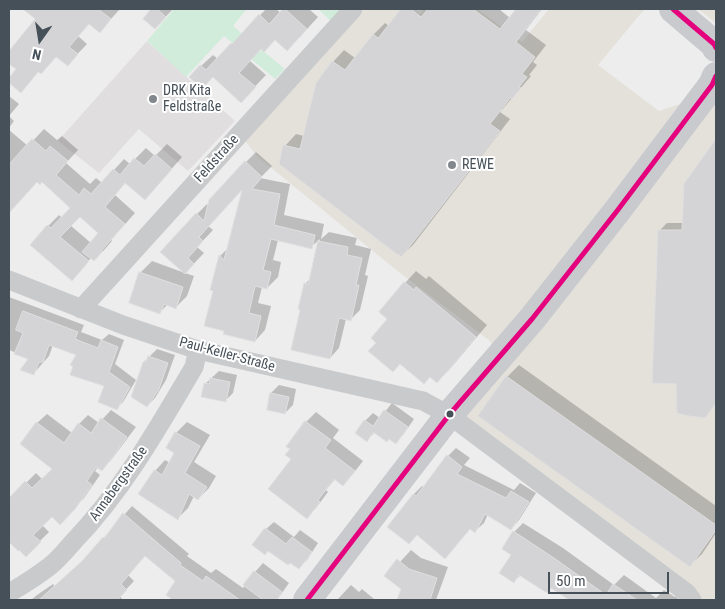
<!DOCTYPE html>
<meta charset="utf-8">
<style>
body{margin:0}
#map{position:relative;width:725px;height:609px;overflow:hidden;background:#eeeded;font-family:"Roboto Condensed",sans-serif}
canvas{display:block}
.frame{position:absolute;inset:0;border:10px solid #465059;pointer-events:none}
.north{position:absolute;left:15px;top:15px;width:50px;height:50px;-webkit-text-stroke:4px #fff;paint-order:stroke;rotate:193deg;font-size:14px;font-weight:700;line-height:20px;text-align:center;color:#465059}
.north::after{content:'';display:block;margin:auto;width:18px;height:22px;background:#465059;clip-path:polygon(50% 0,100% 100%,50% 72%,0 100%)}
.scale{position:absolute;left:548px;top:572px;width:121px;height:22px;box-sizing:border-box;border:2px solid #465059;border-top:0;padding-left:6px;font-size:15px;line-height:18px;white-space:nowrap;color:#465059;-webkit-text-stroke:4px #fff;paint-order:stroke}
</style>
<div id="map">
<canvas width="725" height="609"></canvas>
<div class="frame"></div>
<div class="north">N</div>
<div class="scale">50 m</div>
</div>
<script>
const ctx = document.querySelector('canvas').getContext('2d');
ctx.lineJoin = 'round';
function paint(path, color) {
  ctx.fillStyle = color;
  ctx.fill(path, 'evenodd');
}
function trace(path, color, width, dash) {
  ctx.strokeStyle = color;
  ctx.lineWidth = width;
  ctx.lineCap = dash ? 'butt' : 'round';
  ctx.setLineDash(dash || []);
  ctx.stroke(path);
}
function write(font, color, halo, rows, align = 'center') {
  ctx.font = font + ' "Roboto Condensed",sans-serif';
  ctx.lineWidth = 4;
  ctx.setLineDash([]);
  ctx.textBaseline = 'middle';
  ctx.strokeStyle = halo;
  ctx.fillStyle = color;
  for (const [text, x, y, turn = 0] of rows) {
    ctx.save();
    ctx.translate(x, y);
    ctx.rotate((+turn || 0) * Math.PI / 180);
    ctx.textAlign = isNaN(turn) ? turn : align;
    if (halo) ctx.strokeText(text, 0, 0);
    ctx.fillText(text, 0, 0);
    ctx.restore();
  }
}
const commercial = new Path2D(`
 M364,9H413L420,14L424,9H477L522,42L549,9H646L642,12L598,65L659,111L716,92V600H699L465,416L504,368L490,341L395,269L258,157L245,141Z
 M698,9H716V23Z`);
const education = new Path2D(`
 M147,41L235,121L188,171L139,129L99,173L58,141Z`);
const green = new Path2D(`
 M174,9H247L233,26L285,69L275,79L224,36L186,77L147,41Z
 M318,9H353L337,27Z`);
const shadow = new Path2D(`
 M37,9H120L100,31L89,23L78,36L87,44L67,65L57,56L41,73L39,71L21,91L9,81L18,69L9,62V53L37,19L32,15Z
 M153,9H173L155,28L144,19Z
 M266,9H276L281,13L285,9H309L318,17L299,38L276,39L261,48L250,61L266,75L241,101L201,66L213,55L218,59Z
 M403,9H499L510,18L517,9H542L526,30L546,45L533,62L537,65L529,75L531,76L500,112L510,119L413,245L401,256L281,163L285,146L296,134L304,136L333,62L344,50L355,58L374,34L385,23L389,26Z
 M9,96L19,104L9,116Z
 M9,116L14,121L9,128Z
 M44,129L57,140L62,136L78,150L66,163L90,184L96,178L102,183L124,159L130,164L146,148L155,156L167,144L182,157L155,188L126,182L115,195L135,213L111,240L112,241L105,249L94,260L91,258L82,268L48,226L59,215L62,218L72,208L42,181H38L9,212V130L28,146ZM80,215L100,233L91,243L70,225Z
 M716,142V403L704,417L677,383L659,231L667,223H684L714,144Z
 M256,152L272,166L260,178L290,184L284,215L324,224L321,239L329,232L357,238L355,245L371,249L365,275L368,276L360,310L350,320L346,319L339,348L330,358L302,309L305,284L311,278L320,239L311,247L278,240L273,260L281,262L278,277L267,288L262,287L258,303L271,306L265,330L255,341L225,330L215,290L220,256L229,247L244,187L208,226L213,230L197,247L204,253L185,273L194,276L187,296L176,307L168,304L160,312L140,273L152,261L185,273L197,214L207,204L209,206L246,162Z
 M416,271L426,279L429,276L487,325L449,370L437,382L377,342L389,319L381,312L405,283Z
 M9,297L84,325L81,332L102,340L109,334L124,340L115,364L136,380L123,402L116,409L106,386L78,354L53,345L49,356L34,373L30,358L9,350Z
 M157,349L175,355L166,380L155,398L147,406L144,362Z
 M519,365L716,506V533L702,554L690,565L480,415L507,377Z
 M219,371L237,375L233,393L225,401L205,384Z
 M279,385L296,389L293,405L285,413L268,409L271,393Z
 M392,403L414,419L403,435L395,442L375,432L367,440L357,433L365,421L373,413L380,418Z
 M111,410L136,427L111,460L102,470L98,467L95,471L100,475L84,498L60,523L52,516L42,525L49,532L26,555L19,548L18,549L9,540V500L36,473L42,479L54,469L37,423L47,414L72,433L79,424L88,415L99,423Z
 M316,412L339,430L333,438L363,461L352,475L343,485L335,479L326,490L328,492L316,508L307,517L292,448L288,446L306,422Z
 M187,422L210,435L194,462L216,476L209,488L198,499L194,496L188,508L178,518L155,471L165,460L170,463L176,452L168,448L176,433Z
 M456,448L470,458L464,465L514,490L520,483L536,493L519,520L511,529L488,514L484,523L475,531L413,495L422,486L424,488L448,456Z
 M132,506L189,554L187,556L211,573L216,569L243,588L255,572L263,563L289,583L277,600H170L177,581L145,555L128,575L134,581L120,596L122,599L121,600H31L37,595L53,584L55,587L86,558Z
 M274,522L294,537L300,530L318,543L307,560L299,567L266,529Z
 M523,523L563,548L614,585L624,575L656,598L664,590L675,597L676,596L679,600H571L552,587L521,575L514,581L513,554L514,532Z
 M411,550L421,558L448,567L436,600H398L402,588L393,581L400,562Z
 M351,585L359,592L362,589L374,599L337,600Z`);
const building = new Path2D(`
 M23,9H98L111,19L100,33L89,24L69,47L78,54L68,66L56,57L41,74L38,72L21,93L9,83V78L16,69L9,64V51L35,19Z
 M151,9H157L166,17L155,29L143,19Z
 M283,9H285L307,29L287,51L275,40L264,52L261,49L239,73L256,87L241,103L213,77L202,89L189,77L200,65L206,70L231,43L232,44L259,14L269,24Z
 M401,9H411L421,17L428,9H473L500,29L516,9H541L516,42L535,57L522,74L527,77L519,87L521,88L512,99L511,97L490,124L500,131L403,255H398L279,164L283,145L300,149L316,83L332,61L345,70L373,34L378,38Z
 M32,139L46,151L50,146L68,161L56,175L79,195L84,188L91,194L113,169L120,175L134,158L144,166L155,154L172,169L145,200L125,183L105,207L125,224L101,251L102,252L94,261L82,252L98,233L80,217L60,237L89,261L72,281L30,245L47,225L51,228L70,208L42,182L40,185L37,182L9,213V165Z
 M716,139V403L705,418L689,416L677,413L676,384L652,383L658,230H682L684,184Z
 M245,161L262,177L252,189L280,194L274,225L315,235L312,249L271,239L263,270L271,272L267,289L255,286L249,313L261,316L255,342L223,334L224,331L204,326L213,291L210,290L219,255L224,260L242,190L199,237L203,241L188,258L194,264L185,274L160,252L196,213L204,221L209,200Z
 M318,241L348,247L347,255L362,258L356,285H359L351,321L339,318L330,359L291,350L300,310L298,309L304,283L308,284Z
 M139,272L183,287L176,309L164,304L160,314L129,303Z
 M404,282L414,290L416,287L476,337L437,383L430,377L424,384L400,364L393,372L368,351L376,343L371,338L387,319L379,312Z
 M23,311L78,332L75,339L98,348L101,340L118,347L109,372L130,387L117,410L98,402L104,386L70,375L73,366L70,365L76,355L49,345L43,362H39L34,375L20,370L28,359L14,354L23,333L16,330Z
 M148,356L168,363L159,389L147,407L131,397L143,362H146Z
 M506,376L716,525V530L690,567L478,416Z
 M210,378L230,382L226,402L201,397L204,383L209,384Z
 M270,393L289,397L285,414L267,410Z
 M384,410L408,427L396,444L389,439L387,442L373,432L367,442L355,433L364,420L373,426Z
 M101,418L127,437L102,471L96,467L87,481L92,485L75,509L60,525L52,517L33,535L41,542L26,557L19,550L18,551L9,542V498L25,481L32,488L52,469L20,444L36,422L64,443L78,423L91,433Z
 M305,421L331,440L325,448L355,471L343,486L334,479L318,500L320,502L307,519L268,489L291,459L285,455L290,449L286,447Z
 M175,432L200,446L185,473L207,487L198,500L189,494L178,520L138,494L154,470L162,475L174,453L166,448Z
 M447,455L462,467L457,474L506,498L511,491L529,502L511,530L485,514L475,533L470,529L445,559L417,535L409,544L387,527L413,494L416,496Z
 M123,513L181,563L180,565L203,581L206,576L240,600H173L166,595L175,581L145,556L121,584L127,590L117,600H39L82,561L103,537L104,538Z
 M265,528L286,544L292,537L312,552L299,569L290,563L288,565L268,551L265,555L252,545Z
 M513,531L554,558L606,595L613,584L637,600H569L551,588L547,593L519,575L514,583L499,573L511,555L502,549Z
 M397,559L409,569L437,578L430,600H397L401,589L384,576Z
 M254,571L282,592L276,600H263L243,585Z`);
const minor = new Path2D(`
 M9,280L123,325L198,350L423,401L449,415L687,593L692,600
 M81,309L353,9
 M9,593C23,585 37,576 50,566C59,559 67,549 74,541C123,490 158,428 194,367L198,350`);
const secondary = new Path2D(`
 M673,9L714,44L716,48
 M307,600L449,415L532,319L617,211L712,85L716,76`);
const bus1 = new Path2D(`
 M673,9L714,44L716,48
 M307,600L449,415L532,319L617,211L712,85L716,76`);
const markers = [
 [153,99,5,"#81878d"],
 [452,165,5,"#81878d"],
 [450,414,4.5,"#465059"]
];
const poiNames = [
 ["DRK Kita",163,91],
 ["Feldstraße",163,107],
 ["REWE",462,165]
];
const streetNames = [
 ["Feldstraße",217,159,-48],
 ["Paul-Keller-Straße",227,355,15],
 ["Annabergstraße",119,484,-54]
];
paint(commercial, '#e4e1db');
paint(education, '#e0dedf');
paint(green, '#d2ecdc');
paint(shadow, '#0003');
paint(building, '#d4d4d6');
trace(building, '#dfdfe0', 1);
trace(minor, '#c8cacc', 19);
trace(secondary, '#c8cace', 28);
trace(bus1, '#e5007d', 5);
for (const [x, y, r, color] of markers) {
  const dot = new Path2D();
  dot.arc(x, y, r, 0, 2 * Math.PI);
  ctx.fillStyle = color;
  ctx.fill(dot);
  trace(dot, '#fff', 2);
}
write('14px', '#465059', '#fff', poiNames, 'left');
write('14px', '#465059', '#fff', streetNames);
</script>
